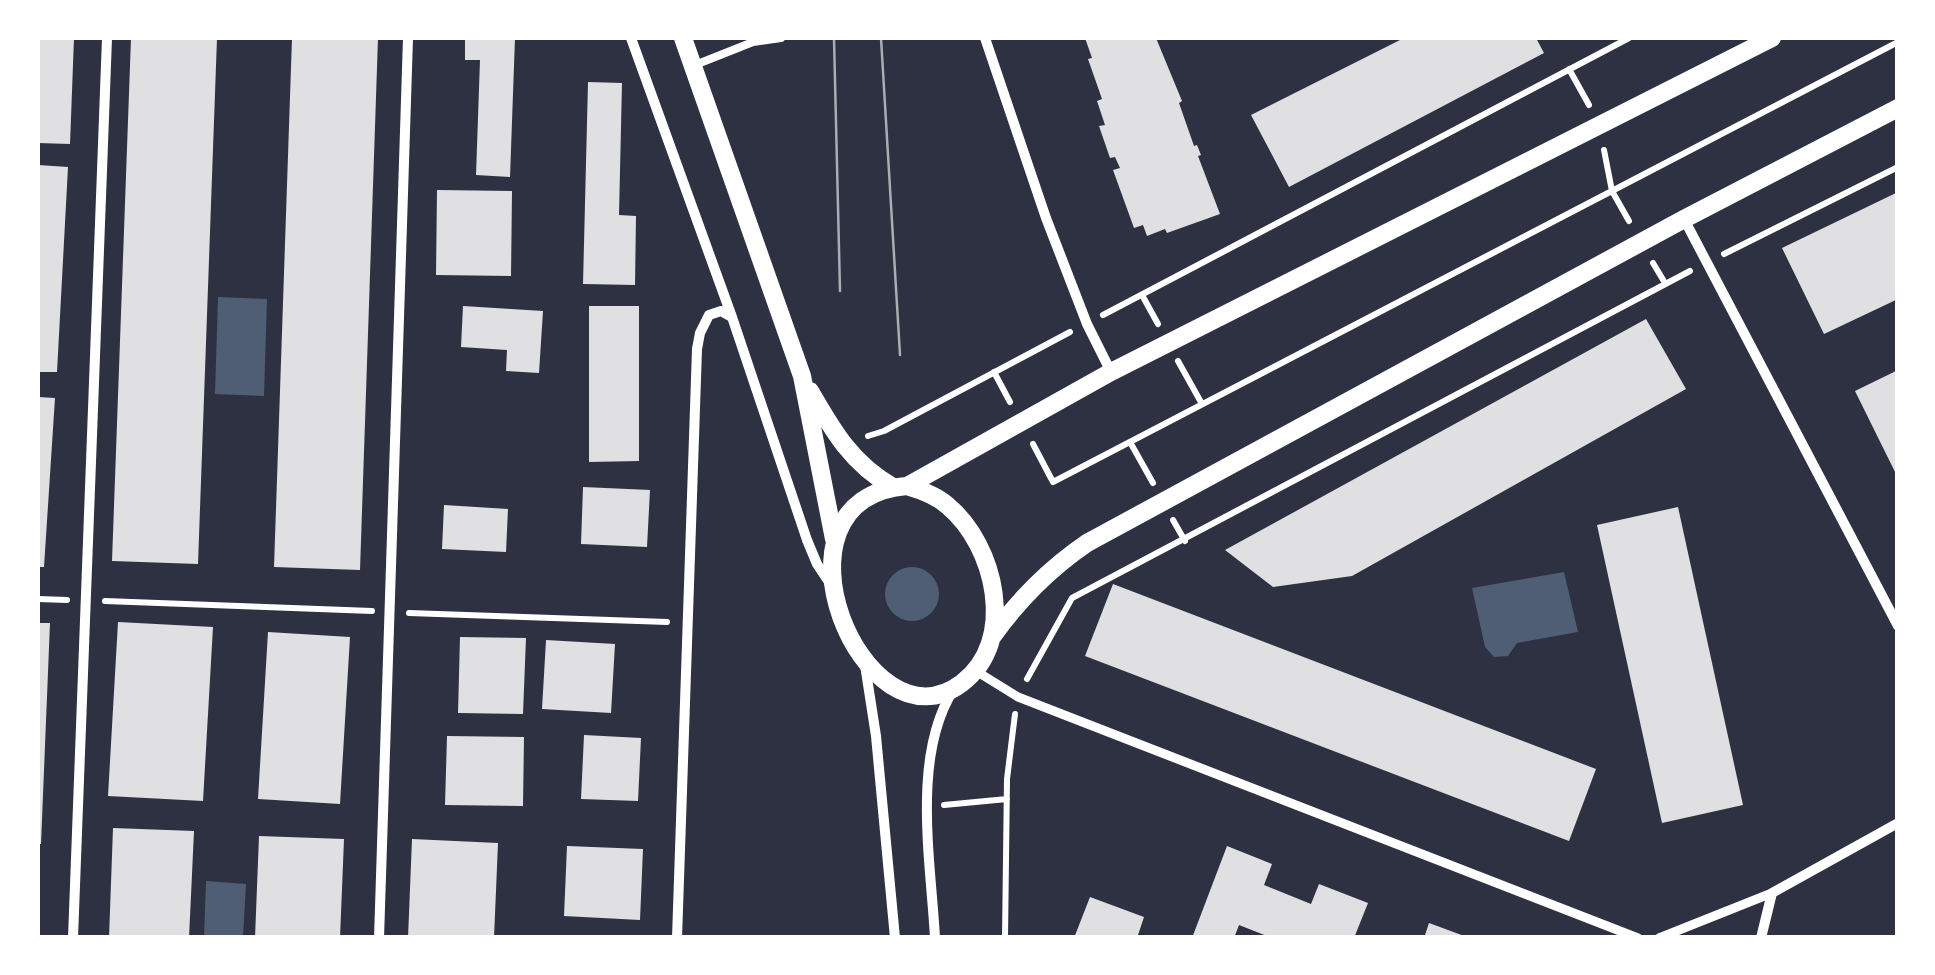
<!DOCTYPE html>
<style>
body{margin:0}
#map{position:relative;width:1935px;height:975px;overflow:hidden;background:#2d3142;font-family:"Work Sans",sans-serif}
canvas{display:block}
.frame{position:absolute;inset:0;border:40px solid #fff;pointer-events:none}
</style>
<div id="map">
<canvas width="1935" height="975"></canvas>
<div class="frame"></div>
</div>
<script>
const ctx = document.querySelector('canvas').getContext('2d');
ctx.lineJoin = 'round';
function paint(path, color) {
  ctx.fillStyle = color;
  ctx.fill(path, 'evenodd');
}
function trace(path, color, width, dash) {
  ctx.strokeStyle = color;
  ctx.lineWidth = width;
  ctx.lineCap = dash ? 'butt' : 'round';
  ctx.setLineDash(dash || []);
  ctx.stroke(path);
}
const water = new Path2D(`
 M218,297L267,299L264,396L215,394Z
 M885 594a27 27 0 1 1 54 0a27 27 0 1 1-54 0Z
 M1564,572L1578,632L1517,643L1508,656L1494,657L1485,647L1472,588Z
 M206,881L246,884L243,937H204Z`);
const building = new Path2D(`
 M38,38H74L70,144L38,143Z
 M131,38H217L198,564L112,561Z
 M292,38H378L360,570L274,567Z
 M465,38H515L510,177L476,175L480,60H465Z
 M1085,38H1156L1182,101L1179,103L1194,146L1197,145L1201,155L1198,156L1220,214L1167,233L1165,229L1147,236L1143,225L1134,228L1113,170L1120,168L1115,157L1110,158L1099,126L1105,125L1097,101L1102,99L1088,59L1092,58Z
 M1404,38H1536L1544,53L1289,187L1251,115Z
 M588,82L622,83L619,215L636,216L635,285L583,284Z
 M38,165L68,167L57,372H38Z
 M437,190L512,191L511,276L436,275Z
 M1898,192V299L1824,334L1782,248Z
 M463,306L543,311L539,373L506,371L507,350L461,347Z
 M589,306H639V461L589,462Z
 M1646,319L1686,389L1352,576L1273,587L1225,550Z
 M1898,370V478L1855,391Z
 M38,397L55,398L44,567H38Z
 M583,487L650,490L647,547L581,544Z
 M444,505L508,509L506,552L442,549Z
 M1678,507L1743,805L1662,823L1597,525Z
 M1113,584L1596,769L1569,841L1085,656Z
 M118,622L213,627L203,801L108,796Z
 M38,623H50L41,844H38Z
 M268,632L350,637L340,804L258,799Z
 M460,637L526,638L523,714L458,713Z
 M546,640L615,644L611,713L542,709Z
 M584,735L641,738L638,801L581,799Z
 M447,736L524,737L523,806L445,805Z
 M113,828L194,831L189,938H109Z
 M259,836L344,839L340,938H255Z
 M412,839L498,843L494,938H408Z
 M567,846L643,849L640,920L564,916Z
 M1227,846L1272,864L1264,885L1311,904L1319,884L1368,903L1354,938H1272L1239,925L1234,938H1192Z
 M1090,897L1144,917L1137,938H1074Z
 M1429,923L1467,937V938H1424Z`);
const path = new Path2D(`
 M1569,69L1589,105
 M1604,150L1612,191L1629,221
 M1724,254L1898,167
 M1653,263L1665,283
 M1142,295L1158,324
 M1103,315L1629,38
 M1178,361L1202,404
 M994,372L1010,402
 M868,436L884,431L1070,332
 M1130,442L1153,483
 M1033,444L1053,482L1898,42
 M1173,520L1185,541
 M38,599L67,600
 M105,601L372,611
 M409,613L667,622
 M1027,679L1072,598L1690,271
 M944,805L1007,799
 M1005,938L1007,779L1015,714
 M1897,938L1898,937`);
const service = new Path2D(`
 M695,65L753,42L781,38`);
const pedestrian = new Path2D(`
 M976,671L1018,697L1638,938
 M1659,938L1772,893`);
const minor = new Path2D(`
 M631,38L732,317L807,540L817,564L831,585
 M985,38L1046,218L1087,324L1111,372
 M1684,219L1898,626
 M865,665L876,736L895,938
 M73,938L107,38
 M379,938L408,38
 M677,938L697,349L700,333L709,315L721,311L732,317
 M935,938C931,862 911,755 954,689
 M1761,938L1772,893L1898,823`);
const tertiary = new Path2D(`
 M683,38L802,376L834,539
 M810,391C833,431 852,464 893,487
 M907,486L1111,372L1772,38
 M907,486C921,490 937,496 948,506C995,545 1018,641 962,683C864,757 756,498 907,486Z
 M992,637C1019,599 1049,569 1087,543L1684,219L1898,108`);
const tram = new Path2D(`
 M834,38L840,291
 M881,38L900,355`);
paint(water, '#4f5d75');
paint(building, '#e0e0e3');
trace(path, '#fff', 6);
trace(service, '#fff', 8);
trace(pedestrian, '#fff', 9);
trace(minor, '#fff', 10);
trace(tertiary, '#fff', 18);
trace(tram, '#abadb3', 2.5);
</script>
